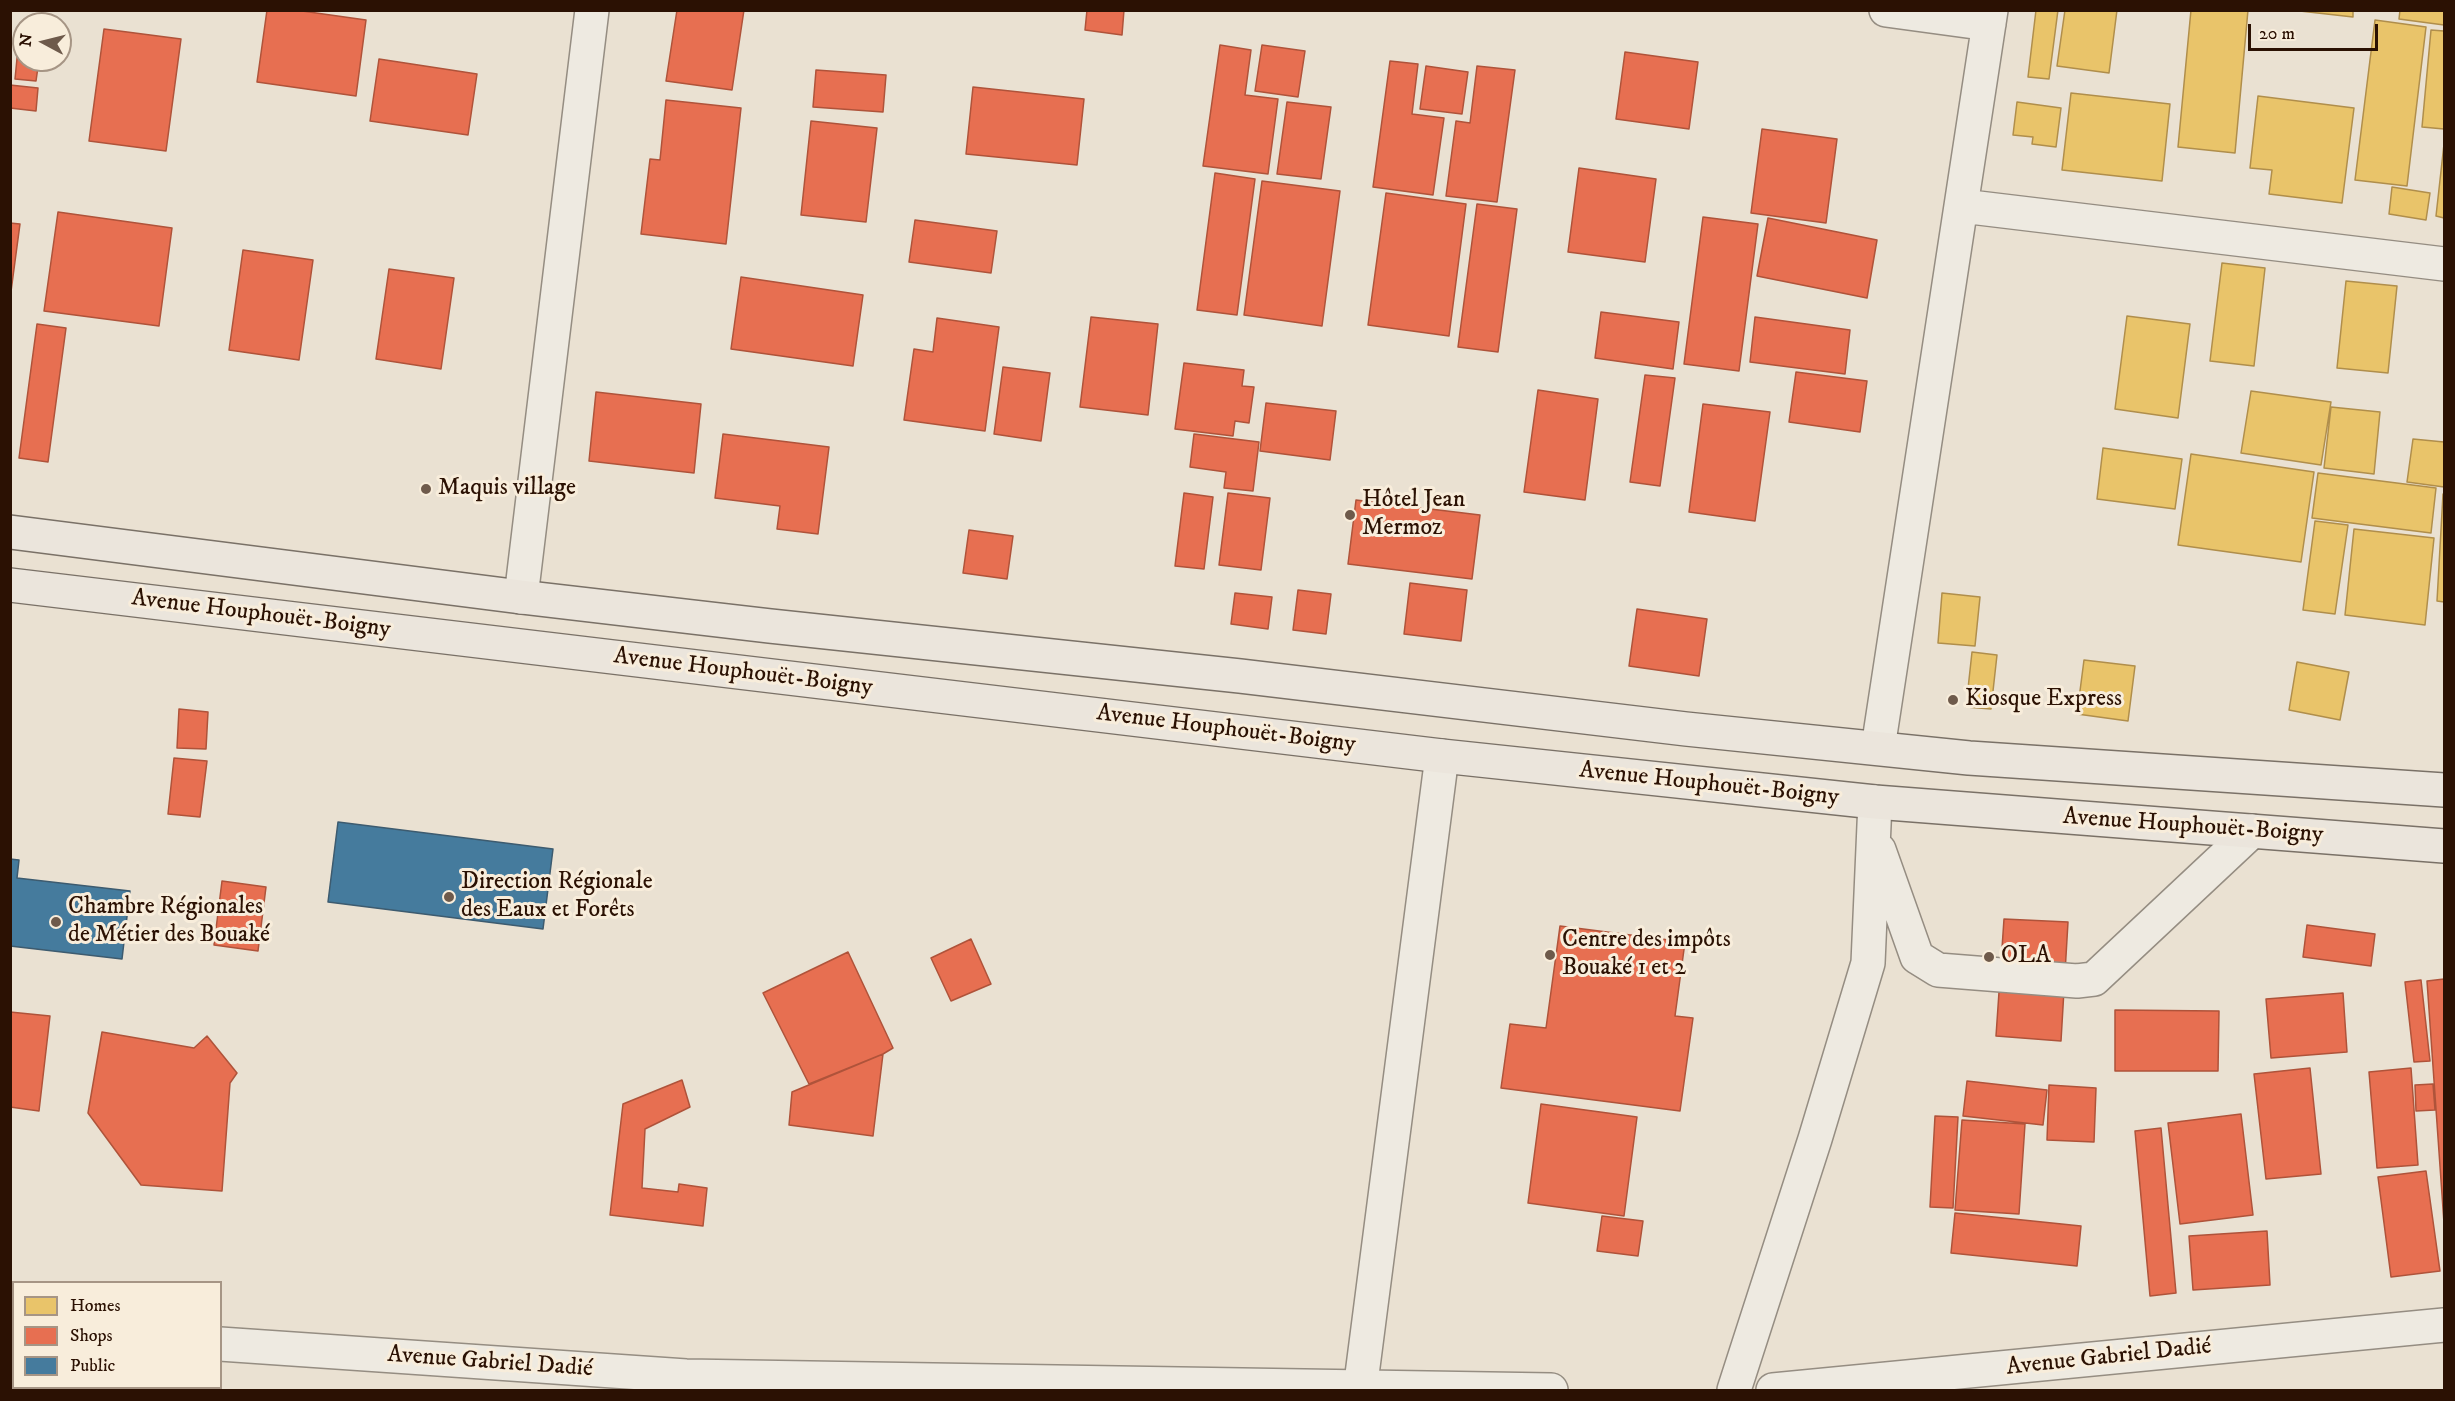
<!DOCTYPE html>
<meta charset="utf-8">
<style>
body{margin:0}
#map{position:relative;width:2455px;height:1401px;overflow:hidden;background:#eae1d2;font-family:"IM FELL DW Pica",serif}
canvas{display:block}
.frame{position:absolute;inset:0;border:12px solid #2b1103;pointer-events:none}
.legend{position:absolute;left:12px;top:1281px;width:210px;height:108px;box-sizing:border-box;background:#f8eddb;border:2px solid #a69585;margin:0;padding:8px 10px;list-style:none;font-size:18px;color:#2b1103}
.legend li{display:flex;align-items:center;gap:12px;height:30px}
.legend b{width:30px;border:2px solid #a69585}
.north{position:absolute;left:12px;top:12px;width:60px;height:60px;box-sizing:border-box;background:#f8eddb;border:2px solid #a69585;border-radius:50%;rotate:277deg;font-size:16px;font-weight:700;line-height:24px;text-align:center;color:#2b1103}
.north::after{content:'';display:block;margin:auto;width:21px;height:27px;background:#6e5a4b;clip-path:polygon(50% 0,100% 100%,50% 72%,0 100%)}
.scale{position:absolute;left:2248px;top:24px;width:130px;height:27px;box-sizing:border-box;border:3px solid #2b1103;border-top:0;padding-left:8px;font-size:18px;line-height:21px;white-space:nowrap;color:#2b1103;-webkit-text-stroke:4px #f8eddb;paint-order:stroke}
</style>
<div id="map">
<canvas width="2455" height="1401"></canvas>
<div class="frame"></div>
<ul class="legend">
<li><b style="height:16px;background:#e9c46a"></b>Homes</li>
<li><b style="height:16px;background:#e76f51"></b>Shops</li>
<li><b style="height:16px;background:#457b9d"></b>Public</li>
</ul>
<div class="north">N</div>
<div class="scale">20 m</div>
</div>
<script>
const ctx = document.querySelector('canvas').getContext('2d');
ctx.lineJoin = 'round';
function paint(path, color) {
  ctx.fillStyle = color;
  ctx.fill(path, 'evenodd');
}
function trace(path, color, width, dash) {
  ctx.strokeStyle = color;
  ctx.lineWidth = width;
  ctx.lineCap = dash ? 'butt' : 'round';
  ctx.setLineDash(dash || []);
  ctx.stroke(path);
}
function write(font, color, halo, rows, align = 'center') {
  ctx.font = font + ' "IM FELL DW Pica",serif';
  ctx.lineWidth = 6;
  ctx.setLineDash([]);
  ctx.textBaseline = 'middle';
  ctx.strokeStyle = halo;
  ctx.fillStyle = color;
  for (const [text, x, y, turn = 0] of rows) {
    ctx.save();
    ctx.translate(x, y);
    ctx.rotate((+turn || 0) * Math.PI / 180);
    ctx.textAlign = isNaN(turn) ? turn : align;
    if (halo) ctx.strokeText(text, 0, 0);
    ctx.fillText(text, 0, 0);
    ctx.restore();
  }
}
const homes = new Path2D(`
 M2036,10H2058L2049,79L2028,77Z
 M2065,10H2117L2109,73L2057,66Z
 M2191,10H2248L2235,153L2178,147Z
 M2291,10H2353V17Z
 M2400,10H2444V25L2399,19Z
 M2375,20L2426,27L2407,186L2355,180Z
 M2431,30L2444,31V129L2422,127Z
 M2071,93L2170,104L2162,181L2062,170Z
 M2258,96L2354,108L2342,203L2269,194L2272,170L2250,168Z
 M2017,102L2061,108L2056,147L2032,144L2033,137L2013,135Z
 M2444,144V218L2436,216Z
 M2392,187L2430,193L2426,220L2389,214Z
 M2222,263L2265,268L2254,366L2210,361Z
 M2346,281L2397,286L2388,373L2337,368Z
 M2127,316L2190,324L2178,418L2115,409Z
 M2251,391L2331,402L2321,465L2241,453Z
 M2331,407L2380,412L2374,474L2324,468Z
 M2413,439L2444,442V487L2407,482Z
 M2103,448L2182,459L2175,509L2097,499Z
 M2191,454L2314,472L2301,562L2178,545Z
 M2318,473L2436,488L2431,533L2312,518Z
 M2443,494H2444V602L2437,601Z
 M2315,521L2348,525L2335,614L2303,610Z
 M2354,529L2434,538L2425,625L2345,615Z
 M1942,593L1980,597L1975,646L1938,643Z
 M1972,652L1997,655L1991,709L1966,707Z
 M2084,660L2135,666L2128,721L2077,714Z
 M2297,662L2349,672L2340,720L2289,710Z`);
const shops = new Path2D(`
 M267,10H295L366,20L356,96L257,82Z
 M677,10H744L732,90L666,81Z
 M1087,10H1124L1122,35L1085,30Z
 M104,29L181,39L166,151L89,141Z
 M19,38L24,39V60H39L36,81L15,79Z
 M1220,45L1251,50L1245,95L1278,99L1268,174L1203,166Z
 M1262,45L1305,51L1298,97L1255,91Z
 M1625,52L1698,62L1689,129L1616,119Z
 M379,59L477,74L468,135L370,121Z
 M1390,61L1418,64L1412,114L1444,118L1433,195L1373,187Z
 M1426,66L1468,72L1462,114L1420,109Z
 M1477,66L1515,70L1497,202L1446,196L1456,121L1470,123Z
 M816,70L886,75L883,112L813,107Z
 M10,85L38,88L36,111L10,108Z
 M973,87L1084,99L1077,165L966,154Z
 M666,100L741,108L726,244L641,234L650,159L660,160Z
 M1287,102L1331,107L1321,179L1277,174Z
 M811,121L877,128L866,222L801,215Z
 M1762,129L1837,139L1826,223L1751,213Z
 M1579,168L1656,179L1645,262L1568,252Z
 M1215,173L1255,179L1237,315L1197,310Z
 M1262,181L1340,191L1322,326L1244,315Z
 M1386,193L1466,204L1449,336L1368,325Z
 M1477,204L1517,209L1498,352L1458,347Z
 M58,212L172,228L159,326L44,311Z
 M1703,217L1758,224L1739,371L1684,364Z
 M1768,218L1877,240L1867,298L1757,276Z
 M915,220L997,231L991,273L909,262Z
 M10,223L20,224L10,299Z
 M243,250L313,260L299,360L229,350Z
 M389,269L454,278L441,369L376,359Z
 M741,277L863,295L853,366L731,349Z
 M1601,312L1679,322L1673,369L1595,358Z
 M1091,317L1158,324L1148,415L1080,407Z
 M1755,317L1850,330L1845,374L1750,362Z
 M937,318L999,327L985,431L904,420L914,349L933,352Z
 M37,324L66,328L48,462L19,458Z
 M1184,363L1244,370L1242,386L1254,387L1249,423L1235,421L1233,436L1175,429Z
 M1003,367L1050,373L1041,441L994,434Z
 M1796,372L1867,381L1860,432L1789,422Z
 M1645,375L1675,378L1660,486L1630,482Z
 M1538,390L1598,399L1585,500L1524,492Z
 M596,392L701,404L694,473L589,461Z
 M1266,403L1336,411L1330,460L1260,451Z
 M1703,404L1770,412L1755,521L1689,512Z
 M723,434L829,447L818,534L777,529L780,506L715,498Z
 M1194,434L1259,442L1253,491L1224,488L1226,472L1190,467Z
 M1184,493L1213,497L1204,569L1175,566Z
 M1228,493L1270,498L1261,570L1219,565Z
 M1356,500L1480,515L1472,579L1348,564Z
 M969,530L1013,536L1007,579L963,573Z
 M1410,583L1467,590L1461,641L1404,634Z
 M1298,590L1331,594L1326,634L1293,630Z
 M1235,593L1272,597L1268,629L1231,624Z
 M1637,609L1707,619L1699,676L1629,666Z
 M179,709L208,712L206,749L177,748Z
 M174,758L207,761L200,817L168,814Z
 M222,881L266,887L258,951L214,945Z
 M2004,919L2068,922L2061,1041L1996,1036Z
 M2307,925L2375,934L2371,966L2303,957Z
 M1560,926L1685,942L1675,1016L1693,1018L1680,1111L1501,1088L1510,1024L1546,1028Z
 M971,939L991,984L951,1001L931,958Z
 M848,952L893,1048L883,1054L809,1084L763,993Z
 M2444,979V1223L2427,981Z
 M2421,980L2430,1061L2414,1062L2405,982Z
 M2343,993L2347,1052L2271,1058L2266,999Z
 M2115,1010L2219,1011L2218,1071H2115Z
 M10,1012L50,1016L39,1111L10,1107Z
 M102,1032L194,1048L207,1036L237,1073L230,1083L222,1191L141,1185L88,1113Z
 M883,1054L873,1136L789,1125L792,1092Z
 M2310,1068L2321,1174L2266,1179L2254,1074Z
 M2411,1068L2418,1165L2377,1168L2369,1072Z
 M682,1080L690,1107L645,1129L642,1188L678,1192L679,1184L707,1188L703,1226L610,1215L623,1104Z
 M1967,1081L2047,1090L2043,1125L1963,1116Z
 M2433,1084L2435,1110L2416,1111L2415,1085Z
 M2049,1085L2096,1088L2094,1142L2047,1140Z
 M1541,1104L1637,1117L1624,1216L1528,1203Z
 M2241,1114L2253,1215L2180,1224L2168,1123Z
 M1935,1116L1958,1117L1953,1208L1930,1207Z
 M1962,1120L2025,1124L2019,1214L1955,1210Z
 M2161,1128L2176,1293L2150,1296L2135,1131Z
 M2426,1171L2440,1271L2391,1277L2378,1177Z
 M1955,1213L2081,1226L2077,1266L1951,1253Z
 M1602,1216L1643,1221L1638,1256L1597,1251Z
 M2267,1231L2270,1285L2193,1290L2189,1236Z`);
const public = new Path2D(`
 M338,822L553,849L543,929L328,902Z
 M10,859L19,860L17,878L130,891L122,959L10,946Z`);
const minor = new Path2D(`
 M1886,10L1989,24
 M1962,206L2444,264
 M521,597L592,10
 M1878,748L1991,10
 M1879,850L1917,957L1938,970L2077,981L2094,979L2252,831
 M10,1329H14
 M220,1344L686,1376L1551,1390
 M1360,1390L1442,756
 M1734,1390L1815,1139L1868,963L1875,802
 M1773,1390L2444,1325`);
const highway = new Path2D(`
 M10,532L521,597L770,626L1240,676L1686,729L1969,758L2444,790
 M10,585L1442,756L1875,802L2444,846`);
const markers = [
 [426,489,6,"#6e5a4b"],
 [1350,515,6,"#6e5a4b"],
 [1953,700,6,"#6e5a4b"],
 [449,897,6,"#6e5a4b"],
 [56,922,6,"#6e5a4b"],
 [1550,955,6,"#6e5a4b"],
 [1989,957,6,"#6e5a4b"]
];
const poiNames = [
 ["Maquis village",438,489],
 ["Hôtel Jean",1362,501],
 ["Mermoz",1362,529],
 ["Kiosque Express",1965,700],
 ["Direction Régionale",461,883],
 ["des Eaux et Forêts",461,911],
 ["Chambre Régionales",68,908],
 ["de Métier des Bouaké",68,936],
 ["Centre des impôts",1562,941],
 ["Bouaké 1 et 2",1562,969],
 ["OLA",2001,957]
];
const streetNames = [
 ["Avenue Houphouët-Boigny",261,615,7],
 ["Avenue Houphouët-Boigny",743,673,7],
 ["Avenue Houphouët-Boigny",1226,730,7],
 ["Avenue Houphouët-Boigny",1709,785,6],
 ["Avenue Houphouët-Boigny",2193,827,4],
 ["Avenue Gabriel Dadié",2109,1358,-6],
 ["Avenue Gabriel Dadié",490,1363,4]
];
paint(homes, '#e9c46a');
trace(homes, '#b08e4b', 1.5);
paint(shops, '#e76f51');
trace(shops, '#af533a', 1.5);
paint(public, '#457b9d');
trace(public, '#3d5b6f', 1.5);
trace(minor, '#958d82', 36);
trace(highway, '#7a7167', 36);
trace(minor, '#eeeae1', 33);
trace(highway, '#ebe5dc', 33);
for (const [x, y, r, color] of markers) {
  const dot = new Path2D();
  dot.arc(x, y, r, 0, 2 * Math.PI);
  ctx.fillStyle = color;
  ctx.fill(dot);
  trace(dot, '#f8eddb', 2);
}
write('24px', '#2b1103', '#f8eddb', poiNames, 'left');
write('24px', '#2b1103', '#f8eddb', streetNames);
</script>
